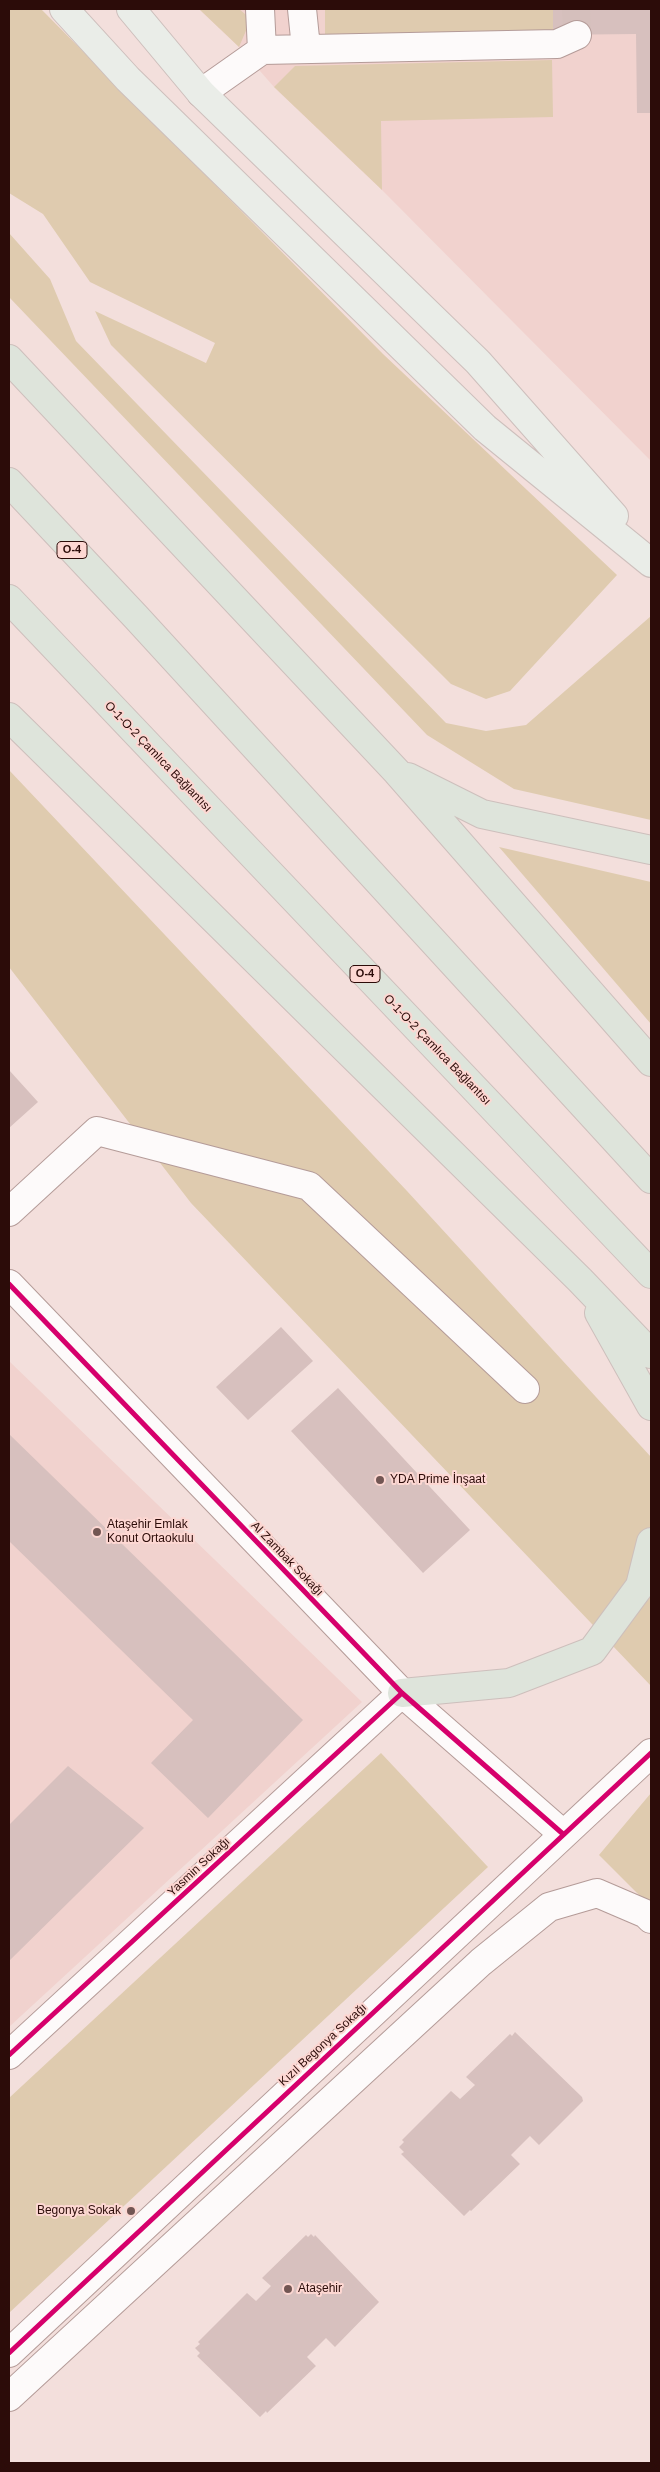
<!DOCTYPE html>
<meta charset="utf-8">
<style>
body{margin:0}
#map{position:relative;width:660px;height:2472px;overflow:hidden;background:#f3dfdc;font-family:Helvetica,sans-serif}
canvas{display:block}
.frame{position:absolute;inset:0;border:10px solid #2c0c09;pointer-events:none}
</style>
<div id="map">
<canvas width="660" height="2472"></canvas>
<div class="frame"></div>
</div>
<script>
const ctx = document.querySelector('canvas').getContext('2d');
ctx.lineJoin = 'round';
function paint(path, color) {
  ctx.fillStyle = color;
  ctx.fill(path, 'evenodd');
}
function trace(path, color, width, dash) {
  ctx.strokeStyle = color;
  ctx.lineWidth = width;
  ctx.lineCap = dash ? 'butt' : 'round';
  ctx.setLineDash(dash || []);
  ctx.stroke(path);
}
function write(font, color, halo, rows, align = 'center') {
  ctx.font = font + ' Helvetica,sans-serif';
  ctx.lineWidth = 4;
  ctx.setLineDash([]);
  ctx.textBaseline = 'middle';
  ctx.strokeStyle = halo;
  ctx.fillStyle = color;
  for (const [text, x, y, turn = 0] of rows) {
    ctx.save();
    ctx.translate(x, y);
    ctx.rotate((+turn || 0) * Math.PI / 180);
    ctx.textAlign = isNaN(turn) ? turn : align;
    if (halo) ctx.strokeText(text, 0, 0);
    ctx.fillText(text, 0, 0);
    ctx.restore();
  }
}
const built = new Path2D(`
 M199,9H651V461L382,190L274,87L239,47Z
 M9,1361L362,1702L9,2027Z`);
const green = new Path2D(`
 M9,9H41L383,354L617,575L510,691L486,699L451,684L111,345L95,311L206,363L215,343L90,282L43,214L9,193Z
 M199,9H239L251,19L239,47Z
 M325,9H553V32L325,34Z
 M552,60L553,117L381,121L382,190L274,87L295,66Z
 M9,233L50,279L76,341L446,723L486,731L526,725L651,616V820L514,789L427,735L9,297Z
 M9,770L407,1191L651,1457V1686L191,1203L9,967Z
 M499,847L651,882V1024Z
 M381,1753L488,1867L9,2313V2098Z
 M651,1793V1907L599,1855Z`);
const building = new Path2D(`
 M553,9H651V113H637L636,34L546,35L553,32Z
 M9,1070L38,1102L9,1128Z
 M281,1327L313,1361L248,1420L216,1387Z
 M338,1388L470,1530L423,1573L291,1431Z
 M9,1434L303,1720L208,1818L151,1763L193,1720L9,1541Z
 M68,1766L144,1828L9,1961V1825Z
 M515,2032L582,2097L583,2101L539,2145L530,2136L511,2155L520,2164L471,2211L470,2210L464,2216L401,2154L404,2152L399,2147L404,2142L402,2140L451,2091L460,2099L475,2085L466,2077L510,2034L512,2036Z
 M311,2234L314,2237L315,2235L379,2302L335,2347L326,2338L307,2357L316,2366L267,2413L266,2411L260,2417L197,2356L200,2353L195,2348L200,2344L198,2342L247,2293L256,2301L271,2286L262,2278L306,2235L308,2237Z`);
const minorTunnel = new Path2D(`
 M576,9L577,35`);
const minor = new Path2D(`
 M260,9L262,50
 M302,9L306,48
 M201,93L262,50L557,44L577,35
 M9,1212L97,1131L309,1186L525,1389
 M9,1284L402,1693L563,1834
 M9,2055L402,1693
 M9,2353L651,1753
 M9,2397L481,1962L549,1907L597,1893L646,1914L651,1919`);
const major = new Path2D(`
 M64,9L128,79L485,428L651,563
 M131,9L201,93L478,362L614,516`);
const highway = new Path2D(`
 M9,359L397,772L651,1062
 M9,482L136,617L651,1179
 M9,599L651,1274
 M9,717L580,1280L651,1354
 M408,777L482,814L651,850
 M599,1313L651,1406
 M402,1693L509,1683L592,1651L640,1586L651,1542`);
const cycleway = new Path2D(`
 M9,1284L402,1693L563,1834
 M9,2055L402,1693
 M9,2353L651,1753`);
const markers = [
 [380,1480,5,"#725653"],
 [97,1532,5,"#725653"],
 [131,2211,5,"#725653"],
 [288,2289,5,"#725653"]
];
const shields = [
 [72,550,30],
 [365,974,30]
];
const shieldNames = [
 ["O-4",72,550],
 ["O-4",365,974]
];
const streetNames = [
 ["O-1-O-2 Çamlıca Bağlantısı",158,757,46],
 ["O-1-O-2 Çamlıca Bağlantısı",437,1050,46],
 ["Al Zambak Sokağı",287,1559,46],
 ["Yasmin Sokağı",199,1867,-43],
 ["Kızıl Begonya Sokağı",323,2045,-43]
];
const poiNames = [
 ["YDA Prime İnşaat",390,1480],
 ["Ataşehir Emlak",107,1525],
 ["Konut Ortaokulu",107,1539],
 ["Begonya Sokak",121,2211,"right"],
 ["Ataşehir",298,2289]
];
paint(built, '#f1d2ce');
paint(green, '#dfcbaf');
paint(building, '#d7c0be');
trace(minorTunnel, '#d5bfbc', 28, [28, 14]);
trace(minor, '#b49b98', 30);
trace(major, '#cdbfbc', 30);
trace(highway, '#cdbfbc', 30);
trace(minor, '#fdfafa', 28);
trace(major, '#eaede8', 28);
trace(highway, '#dee4db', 28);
trace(cycleway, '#d6006c', 5);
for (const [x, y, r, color] of markers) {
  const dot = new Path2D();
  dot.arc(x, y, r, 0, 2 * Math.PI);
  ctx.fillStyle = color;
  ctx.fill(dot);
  trace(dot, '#fdd7d2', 2);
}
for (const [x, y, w] of shields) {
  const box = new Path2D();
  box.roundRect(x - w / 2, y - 8.5, w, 17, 4);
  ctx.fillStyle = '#fdd7d2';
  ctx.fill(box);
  trace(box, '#2c0c09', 1);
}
write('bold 11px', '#2c0c09', null, shieldNames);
write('12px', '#2c0c09', '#fdd7d2', streetNames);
write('12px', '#2c0c09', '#fdd7d2', poiNames, 'left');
</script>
